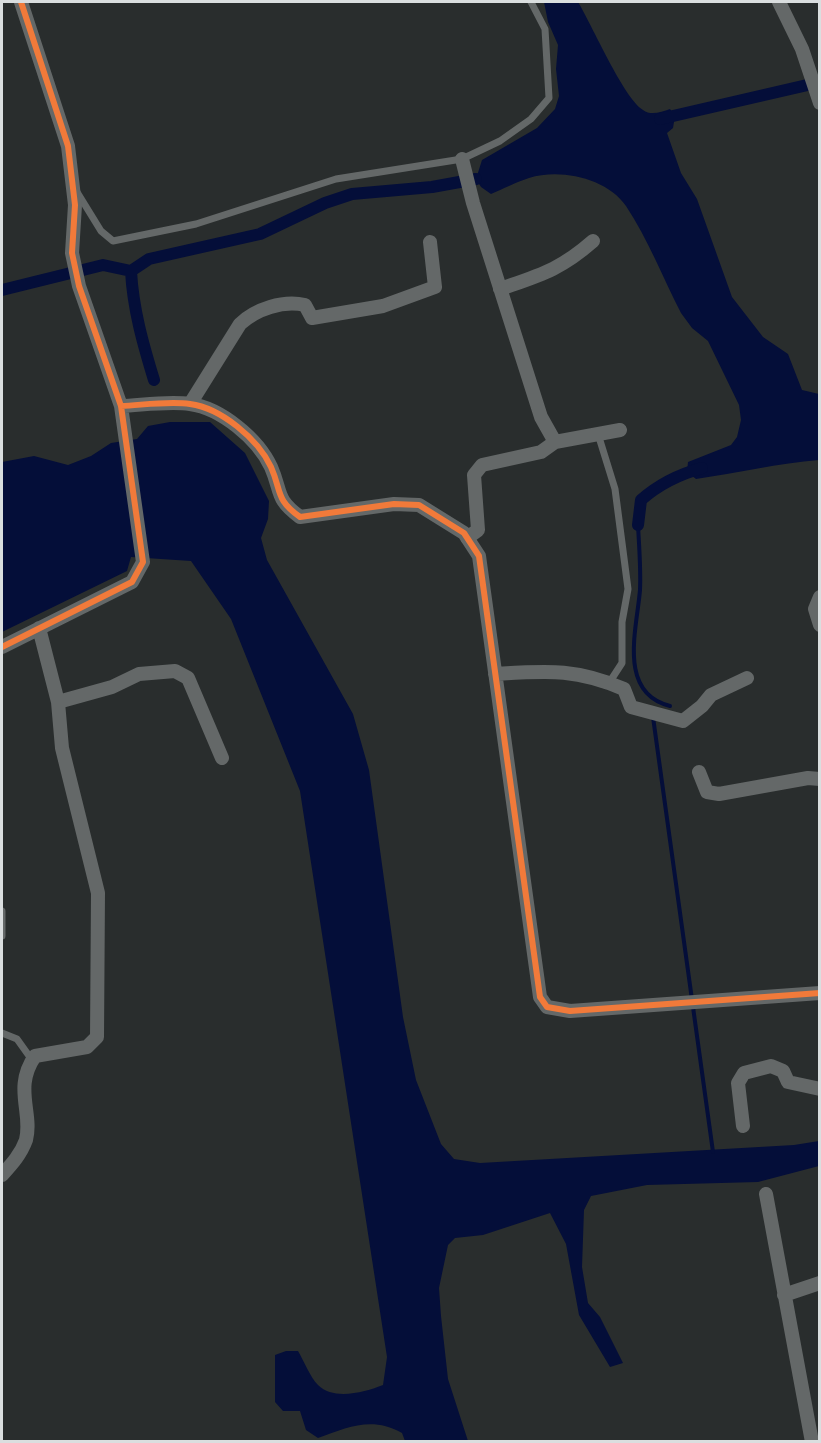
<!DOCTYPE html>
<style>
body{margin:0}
#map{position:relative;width:821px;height:1443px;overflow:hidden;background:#292d2d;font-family:"DejaVu Sans",sans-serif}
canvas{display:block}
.frame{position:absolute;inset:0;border:3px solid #dadedf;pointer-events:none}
</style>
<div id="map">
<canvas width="821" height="1443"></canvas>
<div class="frame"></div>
</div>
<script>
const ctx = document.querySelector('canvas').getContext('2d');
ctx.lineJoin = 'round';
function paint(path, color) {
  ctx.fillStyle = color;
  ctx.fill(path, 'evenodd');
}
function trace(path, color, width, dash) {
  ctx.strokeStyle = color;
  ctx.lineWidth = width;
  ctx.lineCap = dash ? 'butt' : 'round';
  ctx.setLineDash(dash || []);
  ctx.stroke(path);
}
const water = new Path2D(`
 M544,2H578C592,25 623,97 643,110C651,116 661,112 670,109L675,116L673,128L667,133L681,173L697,199L732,297L763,337L788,354L802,390L819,394V460C779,463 737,473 696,479L687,472L688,462L731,445L737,437L741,420L739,405L708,341L692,328L681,313C663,278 648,239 626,206C607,178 560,168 529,178C516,182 503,189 491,194L481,187L476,179L482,160L537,128L555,109L559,96L556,69L558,45L548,22Z
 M170,422H210L245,453L269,501L268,519L261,538L267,560L353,714L369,770L403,1017L416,1080L441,1144L454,1159L480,1163L794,1145L819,1141V1166L758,1182L647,1185L591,1196L584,1210L582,1267L588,1303L600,1317L623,1363L610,1367L579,1315L566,1244L550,1213L483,1235L455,1238L448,1245L439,1288L441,1316L448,1379L468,1441H405L402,1433C372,1416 348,1427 318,1438L306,1430L300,1411H283L275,1402V1355L286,1351H298C304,1361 310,1377 318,1385C334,1401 365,1392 383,1385L387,1357L300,791L231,619L191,561L131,557L127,571L2,632V462L34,456L68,465L91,456L111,443L137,439L148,426Z`);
const stream = new Path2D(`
 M638,525C639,546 641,568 640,590C637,628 617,693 670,706
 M653,717L713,1152`);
const canal = new Path2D(`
 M660,119L820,82
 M2,290L103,265L131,271
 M154,380C143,344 133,309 131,271L149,259L260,234L325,203L352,194L432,187L476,179
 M638,525L641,500C658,485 680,474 702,468`);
const lane = new Path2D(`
 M77,192L101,231L113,241L196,224L336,179L462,159L500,141L531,119L549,98L545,29L531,2
 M598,434L615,489L628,589L622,622V663L609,683
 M2,911V936
 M2,1033L17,1039L32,1060`);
const street = new Path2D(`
 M779,2L802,49L820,103
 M462,159L473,203L541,417L555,442
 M500,289C540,275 560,270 593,241
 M190,404L240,324C256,309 283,300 305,305L312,318L383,306L435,287L430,242
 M121,406C143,405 169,401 190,404C221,408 258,439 271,467C282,492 275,499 300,517L394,504L419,505L464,533L479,556L540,997L547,1007L570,1011L820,993
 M467,538L478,530L474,475L482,465L541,452L555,442L620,430
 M820,597L815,609L820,625
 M2,647L132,582L143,562L121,406L79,286L72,253L75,205L68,146L21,2
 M495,674C547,671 575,668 624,689L631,707L683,721L702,706L711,695L747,678
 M58,702L112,687L139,674L175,671L188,678L222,758
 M699,772L707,792L719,794L808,778L820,779
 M743,1126L738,1083L744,1073L771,1066L783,1071L788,1082L820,1089
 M2,1175C12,1164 21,1154 26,1140C33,1112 13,1088 35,1056L87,1047L97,1037L98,893L62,748L58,702L39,628
 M766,1194L812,1442
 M784,1295L820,1283`);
const cycleway = new Path2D(`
 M121,406C143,405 169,401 190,404C221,408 258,439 271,467C282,492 275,499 300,517L394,504L419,505L464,533L479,556L540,997L547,1007L570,1011L820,993
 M2,647L132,582L143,562L121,406L79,286L72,253L75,205L68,146L21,2`);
paint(water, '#040e39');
trace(stream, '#040e39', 4);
trace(canal, '#040e39', 12);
trace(lane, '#646868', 7);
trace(street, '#646868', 14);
trace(cycleway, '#f17a3a', 6);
</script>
